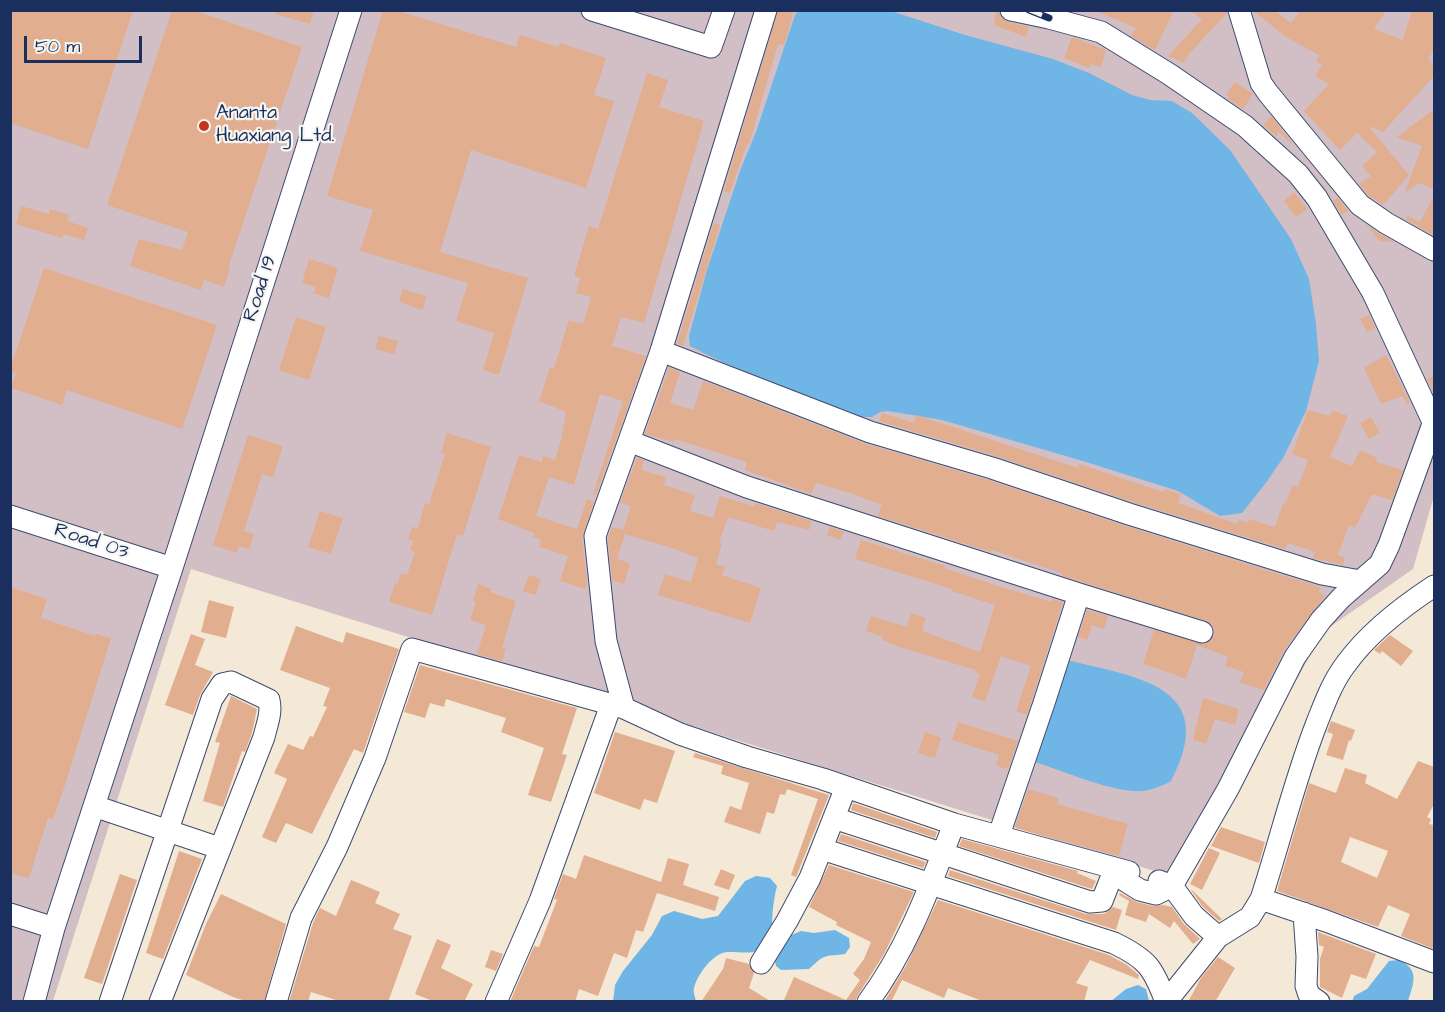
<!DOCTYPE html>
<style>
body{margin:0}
#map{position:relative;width:1445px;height:1012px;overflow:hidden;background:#f4e8d6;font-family:"Architects Daughter",sans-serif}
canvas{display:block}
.frame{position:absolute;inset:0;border:12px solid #1b2f5e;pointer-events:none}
.scale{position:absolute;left:24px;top:36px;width:118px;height:27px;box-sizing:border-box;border:3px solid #1b2f5e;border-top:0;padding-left:8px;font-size:18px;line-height:21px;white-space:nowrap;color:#1b2f5e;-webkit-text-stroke:4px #f6f6f2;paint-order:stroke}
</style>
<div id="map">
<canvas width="1445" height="1012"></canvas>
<div class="frame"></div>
<div class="scale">50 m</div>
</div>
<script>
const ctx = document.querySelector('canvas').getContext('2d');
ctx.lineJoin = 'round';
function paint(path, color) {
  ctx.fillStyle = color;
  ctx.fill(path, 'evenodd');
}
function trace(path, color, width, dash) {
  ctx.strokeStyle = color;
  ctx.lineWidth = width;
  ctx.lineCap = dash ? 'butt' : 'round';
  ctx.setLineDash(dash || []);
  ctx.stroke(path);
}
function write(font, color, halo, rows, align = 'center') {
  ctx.font = font + ' "Architects Daughter",sans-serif';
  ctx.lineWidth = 4.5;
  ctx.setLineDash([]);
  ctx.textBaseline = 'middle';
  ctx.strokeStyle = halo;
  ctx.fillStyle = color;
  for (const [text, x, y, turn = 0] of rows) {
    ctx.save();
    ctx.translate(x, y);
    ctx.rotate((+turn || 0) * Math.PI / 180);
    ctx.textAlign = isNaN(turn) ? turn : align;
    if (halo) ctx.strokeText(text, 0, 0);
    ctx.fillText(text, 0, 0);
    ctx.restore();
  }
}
const industrial = new Path2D(`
 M10,11H1434V496L1413,569L1324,631L1183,880L191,569L53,1001H11Z`);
const water = new Path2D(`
 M799,10H888L965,35L1053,59L1089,73L1132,95L1150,100L1172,101L1192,113L1230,150L1291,239L1309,279L1316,324L1319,361L1306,411L1283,458L1265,484L1242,513L1220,516L1178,491L1083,461L942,420L888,411L880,412L872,417H855C800,395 743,374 690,346L689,336L707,270L740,171L756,132L795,15Z
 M1066,660C1137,677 1221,686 1171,781C1160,787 1148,792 1135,791C1107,790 1063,771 1035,762Z
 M756,876L770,878L777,886C775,893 774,901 773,908C771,923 775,929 765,944C757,957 740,951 727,952C713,953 697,975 694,988C693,992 695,997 696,1001L613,1002L615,985L623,971L652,935L662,916L674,911L702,919L718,916L745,881Z
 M835,930L849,938L850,947L845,954C823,957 826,953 809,969L781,970L776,966L774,956L786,937L801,931L814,933Z
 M1398,960C1420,969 1414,982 1408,1001L1352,1002L1354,996L1367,989L1389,961Z
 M1138,985L1146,989L1149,1001H1111L1126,989Z`);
const building = new Path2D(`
 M10,10H133L88,149L10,123Z
 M172,10H193L302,47L228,268H230L224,287L204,280L201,290L130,266L139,239L182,250L188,232L107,205Z
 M275,10H314L310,24L275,14Z
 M383,10H395L516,47L520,35L559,47L560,43L606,58L594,95L614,101L586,188L471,150L440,252L528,278L499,375L483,370L494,333L456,321L468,283L360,251L373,210L327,196Z
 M778,10H793L792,19L784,45L778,44L749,145L747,144L730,193L724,191Z
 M996,10H999L1002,19L1008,22L1029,27L1026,37L994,25Z
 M1094,10H1174L1155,50L1131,36L1136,28Z
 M1189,10H1227V13L1188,55L1184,63L1168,56L1202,19Z
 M1252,10H1274L1291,23L1301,10H1387L1374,29L1403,40L1412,10H1434V51L1428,58L1434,65V76L1383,132L1368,126L1409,175L1383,205L1369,196L1359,184L1371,176L1362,166L1377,152L1357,133L1340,150L1304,111L1329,84L1315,76L1322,65L1316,62L1319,55L1286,37Z
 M1072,37L1106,50L1101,67L1090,64L1089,68L1064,58Z
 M647,73L668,80L659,107L704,121L644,323L621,317L612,346L646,356L596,495L593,494L623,401L600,394L574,485L549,477L536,516L577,529L587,499L594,502L582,537L587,582L585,589L560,581L568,556L539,547L541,539L533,537L534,533L498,519L519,455L542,462L543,456L555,460L561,440L566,412L539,401L550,367L554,368L569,320L583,324L591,297L576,293L580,278L574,276L589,226L598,229Z
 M1235,82L1253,94L1243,109L1228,99L1229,96L1226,95Z
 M1434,109V189L1419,183L1405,192L1422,146L1397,137Z
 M1271,116L1292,143L1291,144L1279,132L1276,136L1263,125Z
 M1294,192L1307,209L1296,217L1284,201Z
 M1434,196V236L1402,217L1406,219L1408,216L1420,222Z
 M1338,198L1348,211L1342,215L1333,201Z
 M21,206L49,214L50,209L69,215L67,221L88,228L84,240L63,234L62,238L16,224Z
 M714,223L720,225L683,346L677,343Z
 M1368,226L1380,234L1394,242L1379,241Z
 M309,259L338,268L329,298L313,293L316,287L302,283Z
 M44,268L217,325L182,429L67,390L62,405L11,388L16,373L10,372V369Z
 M403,289L426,296L423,310L399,302Z
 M1369,315L1375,328L1367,332L1360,319Z
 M296,317L326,327L309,380L279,370Z
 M379,336L398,341L394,354L375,349Z
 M1386,355L1397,376L1410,403L1407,404L1402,396L1381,404L1364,368Z
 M669,368L680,372L670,403L693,410L703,381L866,444L988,480L1125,526L1320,587L1319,592L1325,596L1284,650L1264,690L1240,683L1244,672L1225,666L1228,657L1197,645L1186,679L1173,674L1143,664L1154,630L1204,644L1211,641L1214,635V629L1211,623L1061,575L1062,573L1028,562L992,550L991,552L878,516L882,505L850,493L816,483L811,494L745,470L747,462L675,439L674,442L645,434Z
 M1434,376V393L1427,379Z
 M1308,410L1330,416L1332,410L1348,416L1330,457L1352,466L1360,450L1377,458L1376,462L1403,470L1392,500L1372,494L1355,528L1349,525L1338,555L1345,558L1343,565L1313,558L1315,552L1288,543L1285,549L1133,502L996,456L879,421L882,413L914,423L916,415L1078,468L1079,464L1163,492L1164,489L1181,494L1178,503L1237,524L1238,520L1248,523L1249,519L1275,527L1283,503L1285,504L1293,485L1298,487L1308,460L1292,454Z
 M1371,417L1380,433L1369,439L1360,423Z
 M447,433L491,447L463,536L457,534L432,615L389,602L395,583L398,584L401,573L407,575L415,552L410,550L413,541L408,540L412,527L418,528L425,503L429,504L445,454L441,453Z
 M248,435L283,446L273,477L262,474L244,531L254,534L249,549L239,546L237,553L213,545Z
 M637,458L644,460L641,470L666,477L664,485L695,495L690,511L713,518L720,496L754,506L755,503L811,521L809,530L777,522L774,531L728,517L719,543L722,544L716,564L725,567L722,575L761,588L750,623L658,595L665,574L691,582L698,558L675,549L625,534L617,559L630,563L624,584L612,580L608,538L612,527L623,530L631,506L620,503Z
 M320,511L343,518L331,554L308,547Z
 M830,527L844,532L840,540L827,535Z
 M861,540L945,566L944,568L1001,587L1052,602L1053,599L1063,602L1027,715L1016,711L1031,666L1001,656L985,702L972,697L980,674L975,672L976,670L899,647L882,640L883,637L866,631L871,616L907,627L911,613L926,618L922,631L980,652L995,605L952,591V589L855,559Z
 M529,575L541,579L535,595L523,591Z
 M478,584L492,589L490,592L516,601L502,648L506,649L502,661L477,654L486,625L470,620L476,602L473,601Z
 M10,587L47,599L41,618L95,636L96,634L111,638L64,788L53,819L48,818L29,878L10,873Z
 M209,600L234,607L226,638L201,632Z
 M1087,610L1108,616L1104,629L1092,625L1087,640L1078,637Z
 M296,626L343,643L346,632L399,649L363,753L354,749L312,834L286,823L276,843L262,837L287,779L274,773L288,744L303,750L310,736L313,737L327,707L323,706L330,688L280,670Z
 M191,634L205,639L195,665L213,672L200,695L193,715L165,705Z
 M1390,635L1413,651L1401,666L1382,651L1380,654L1374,650Z
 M420,665L577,708L562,754L567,755L551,802L528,795L544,748L501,732L506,718L446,699L444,707L430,703L425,718L404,712Z
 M231,696L257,709L252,733L245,752L242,751L223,807L203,801L220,743L215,742Z
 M1203,698L1239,709L1235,725L1215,719L1206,744L1193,740Z
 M1331,721L1355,730L1351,741L1349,740L1343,760L1326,755L1333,734L1327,732Z
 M958,722L1018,741L1008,769L996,766L999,755L952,740Z
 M615,732L675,751L657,803L644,799L640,810L594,793Z
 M925,732L941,738L935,758L918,753Z
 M695,753L829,795L796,877L791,875L818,799L787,789L785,795L780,794L774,814L767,812L760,834L724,822L730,806L741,810L749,783L721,774L723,766L693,757Z
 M1418,761L1434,767V804L1427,817L1431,819L1429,824L1434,825V949L1401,936L1410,914L1388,905L1378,927L1277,891L1309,783L1336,793L1345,768L1367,775L1365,783L1397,799ZM1350,837L1388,851L1377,878L1341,862Z
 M1028,789L1059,798L1057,804L1128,824L1119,856L1015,828Z
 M853,803L937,832L935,838L851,810Z
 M1221,827L1265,842L1259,863L1211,846Z
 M841,834L926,862L923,868L838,841Z
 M962,839L1078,871L1077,873L1096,881L1092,889L959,846Z
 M1209,848L1220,853L1202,890L1190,884Z
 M179,851L202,859L163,959L146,953Z
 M584,855L661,882L668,858L689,864L683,885L719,897L715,911L657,893L643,932L636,930L627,958L614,953L598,996L579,989L575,1002H510L534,946L539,947L557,900L554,899L563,874L576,879Z
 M829,865L914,892L884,954L858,995L855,1002H783L794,977L846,1000L860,980L853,974L864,959L871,942L836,925L837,922L809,907Z
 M721,869L735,875L729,890L714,885Z
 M950,870L1086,914H1104L1113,907L1122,910L1116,930L948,876Z
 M120,874L137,880L102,984L84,978Z
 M351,880L380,892L375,903L400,914L393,929L412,936L388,1002H342L311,992L308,1002H289L313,923L320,908L336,916Z
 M1191,890H1192L1222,919L1219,921L1203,907Z
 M1120,893L1137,902L1153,906L1163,905L1172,907L1184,924L1200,939L1193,944L1174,921L1170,928L1149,914L1146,922L1125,915L1129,901L1119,895Z
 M221,894L286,924L264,1002H249L233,997L186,975L206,924Z
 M938,900L1109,955L1127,965L1139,975L1138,979L1090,960L1076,983L1088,987L1084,1002H985L948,988L944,998L902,980L891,1002H884L906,966Z
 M1318,932L1376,954L1366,979L1351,974L1342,998L1320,987V959L1324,947L1319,945Z
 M437,939L451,945L441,968L473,984L464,1002H435L415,994Z
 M491,950L503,954L496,971L485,967Z
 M1218,957L1235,968L1215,1002H1188L1201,978Z
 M726,958L749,964L754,973L749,988L772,1002H701L723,969Z`);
const minor = new Path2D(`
 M592,10L711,47L724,10
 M1011,10L1049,18L1101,32L1169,74L1245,126L1298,174L1317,198L1373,293L1434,424
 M1239,10L1261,83L1268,93L1360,205L1386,223L1434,250
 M661,351L870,432L992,468L1129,514L1322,574L1360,581
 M629,441L747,487L1079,594L1045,700L999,835
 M10,516L172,568
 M1079,594L1202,632
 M624,708L680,734L747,757L823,779L954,824L1129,872
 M94,806L219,848
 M834,818L1090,902L1102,901L1113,873L1140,890L1156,894L1172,886L1228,789L1295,657L1321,620L1341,598L1380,564L1389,545L1434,421
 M822,849L1114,943C1147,959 1153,967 1166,1002
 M1159,881L1172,886L1194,916L1218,937
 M1261,899L1326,921L1434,962
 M1304,913L1307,957L1306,986L1309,995L1319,1002
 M10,914L54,928
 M761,963L787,921L810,878L846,787
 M34,1002L54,928L172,568L351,10
 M110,1002L212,699L222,684L231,682L269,700C272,713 267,724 264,737L160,1002
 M276,1002L301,918L337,847L375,758L412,649L624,708L606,641L595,536L661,351L766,10
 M496,1002L540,901L611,705
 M868,1002C908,948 930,886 954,824
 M1166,1002L1218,937L1250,917L1261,899C1280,841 1294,782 1316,725C1324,705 1332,682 1346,664C1369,632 1402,607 1434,586`);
const rail = new Path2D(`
 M1029,10L1049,18`);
const markers = [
 [204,126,6,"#c8321e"]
];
const poiNames = [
 ["Ananta",216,114],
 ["Huaxiang Ltd.",216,137]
];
const streetNames = [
 ["Road 19",261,289,-72],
 ["Road 03",91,542,18]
];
paint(industrial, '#d2bec5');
paint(water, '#6fb5e6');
paint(building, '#e2ae90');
trace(minor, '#3c4b70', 23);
trace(minor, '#fff', 21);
trace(rail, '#1b2f5e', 7);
trace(rail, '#f6f6f2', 4.5, [14]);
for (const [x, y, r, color] of markers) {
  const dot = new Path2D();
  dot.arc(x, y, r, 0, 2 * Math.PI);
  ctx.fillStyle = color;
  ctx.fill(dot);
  trace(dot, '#f6f6f2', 2);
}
write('20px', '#1b2f5e', '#f6f6f2', poiNames, 'left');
write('20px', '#1b2f5e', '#f6f6f2', streetNames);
</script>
